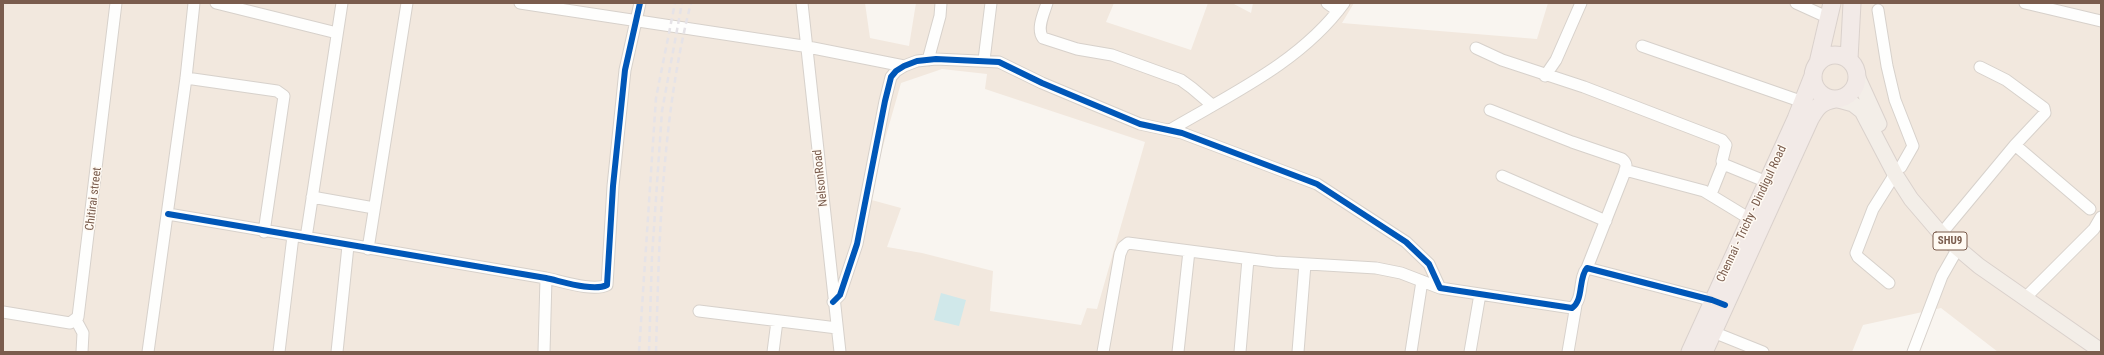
<!DOCTYPE html>
<style>
body{margin:0}
#map{position:relative;width:2104px;height:355px;overflow:hidden;background:#f9f5f0;font-family:"Roboto Condensed",sans-serif}
canvas{display:block}
.frame{position:absolute;inset:0;border:4px solid #7a5c4d;pointer-events:none}
</style>
<div id="map">
<canvas width="2104" height="355"></canvas>
<div class="frame"></div>
</div>
<script>
const ctx = document.querySelector('canvas').getContext('2d');
ctx.lineJoin = 'round';
function paint(path, color) {
  ctx.fillStyle = color;
  ctx.fill(path, 'evenodd');
}
function trace(path, color, width, dash) {
  ctx.strokeStyle = color;
  ctx.lineWidth = width;
  ctx.lineCap = dash ? 'butt' : 'round';
  ctx.setLineDash(dash || []);
  ctx.stroke(path);
}
function write(font, color, halo, rows, align = 'center') {
  ctx.font = font + ' "Roboto Condensed",sans-serif';
  ctx.lineWidth = 3;
  ctx.setLineDash([]);
  ctx.textBaseline = 'middle';
  ctx.strokeStyle = halo;
  ctx.fillStyle = color;
  for (const [text, x, y, turn = 0] of rows) {
    ctx.save();
    ctx.translate(x, y);
    ctx.rotate((+turn || 0) * Math.PI / 180);
    ctx.textAlign = isNaN(turn) ? turn : align;
    if (halo) ctx.strokeText(text, 0, 0);
    ctx.fillText(text, 0, 0);
    ctx.restore();
  }
}
const residential = new Path2D(`
 M3,3H865L870,38L909,46L916,3H1114L1106,22L1191,50L1208,3H1232L1251,13L1253,3H1354L1342,23L1537,39L1548,3H2101V352H1998L1941,308L1863,325L1852,352H3ZM942,69L987,74L985,89L1145,142L1097,309L1087,308L1081,325L990,311L993,271L922,253L887,247L901,208L868,199L901,83Z`);
const water = new Path2D(`
 M941,293L966,300L959,326L934,320Z`);
const minor = new Path2D(`
 M216,3L337,33
 M520,3L803,46L904,66
 M802,3L840,352
 M1047,3C1044,13 1036,29 1043,38L1077,49L1112,55L1181,80L1192,88L1212,105
 M1327,3L1338,11
 M1796,3L1829,18
 M2025,3L2101,21
 M1878,10L1887,66L1895,100L1913,146L1901,167
 M1642,46L1803,102
 M1476,48L1502,60L1584,87L1722,140L1726,145L1722,161L1723,164L1767,182
 M928,60L940,16L941,3
 M984,60L991,3
 M1545,76L1556,60L1581,3
 M186,78L277,91L284,96L264,232
 M1490,110L1572,142L1622,159C1628,164 1626,167 1624,174L1587,268
 M1170,130C1231,94 1301,62 1344,3
 M2015,145L2090,209
 M1625,170L1704,191L1750,219
 M1502,176L1606,221
 M1711,194L1723,164
 M312,197L374,208
 M168,214L546,278C561,281 593,292 607,285L613,186L625,70L640,3
 M1941,234L2015,145L2045,113L2044,108L2006,80L1980,67
 M306,238L342,3
 M368,249L407,3
 M1889,283L1858,257L1856,253L1873,209L1895,174
 M2024,299L2094,229L2101,217
 M833,302L840,295L857,244L885,101L891,77L896,71L904,66L917,61L936,59L999,62L1042,83L1140,124L1182,133L1317,184L1406,242L1429,264L1440,288L1572,308C1584,300 1578,278 1587,268L1718,302
 M699,311L837,328
 M3,312L70,323L78,317L116,3
 M76,320L83,333L82,352
 M1713,332L1763,352
 M148,352L186,78L194,3
 M279,352L293,236
 M337,352L348,246
 M544,352L546,278
 M773,352L777,321
 M1103,352L1120,254L1123,247L1128,243L1275,262L1376,268L1401,273L1440,288
 M1178,352L1189,251
 M1240,352L1248,259
 M1298,352L1305,264
 M1411,352L1422,281
 M1470,352L1480,294
 M1568,352L1576,305
 M1913,352L1942,276L1958,248`);
const major = new Path2D(`
 M1858,78L1879,124
 M1835,99L1853,104L1862,111L1895,174L1911,199L1941,234L1979,266L2101,351`);
const highway = new Path2D(`
 M1813 77a22 22 0 1 1 44 0a22 22 0 1 1-44 0Z
 M1849,59L1852,3
 M1818,63L1832,3
 M1690,352L1796,119L1813,76
 M1704,352L1810,119C1816,108 1821,101 1835,99`);
const rail = new Path2D(`
 M639,352L656,98L675,3
 M649,352L652,256L662,111L682,3
 M656,352C659,238 662,114 691,3`);
const cycleway = new Path2D(`
 M168,214L546,278C561,281 593,292 607,285L613,186L625,70L640,3
 M833,302L840,295L857,244L885,101L891,77L896,71L904,66L917,61L936,59L999,62L1042,83L1140,124L1182,133L1317,184L1406,242L1429,264L1440,288L1572,308C1584,300 1578,278 1587,268L1712,300L1725,305`);
const shields = [
 [1950,241,34]
];
const shieldNames = [
 ["SHU9",1950,241]
];
const streetNames = [
 ["NelsonRoad",821,178,-96],
 ["Chitirai street",94,199,-83],
 ["Chennai - Trichy - Dindigul Road",1752,214,-65]
];
paint(residential, '#f2e8de');
paint(water, '#d0e8ea');
trace(minor, '#d7d1cb', 13);
trace(major, '#dad1cc', 17);
trace(highway, '#dad1cc', 19);
trace(minor, '#fefefd', 11);
trace(major, '#f3eee8', 15);
trace(highway, '#f2eae7', 17);
trace(rail, '#e6e3e7', 2.5, [6, 4]);
trace(cycleway, '#0057b8', 6);
for (const [x, y, w] of shields) {
  const box = new Path2D();
  box.roundRect(x - w / 2, y - 9, w, 18, 3);
  ctx.fillStyle = '#fffaf3';
  ctx.fill(box);
  trace(box, '#7a5c4d', 1);
}
write('bold 11px', '#7a5c4d', null, shieldNames);
write('12px', '#7a5c4d', '#fffaf3', streetNames);
</script>
